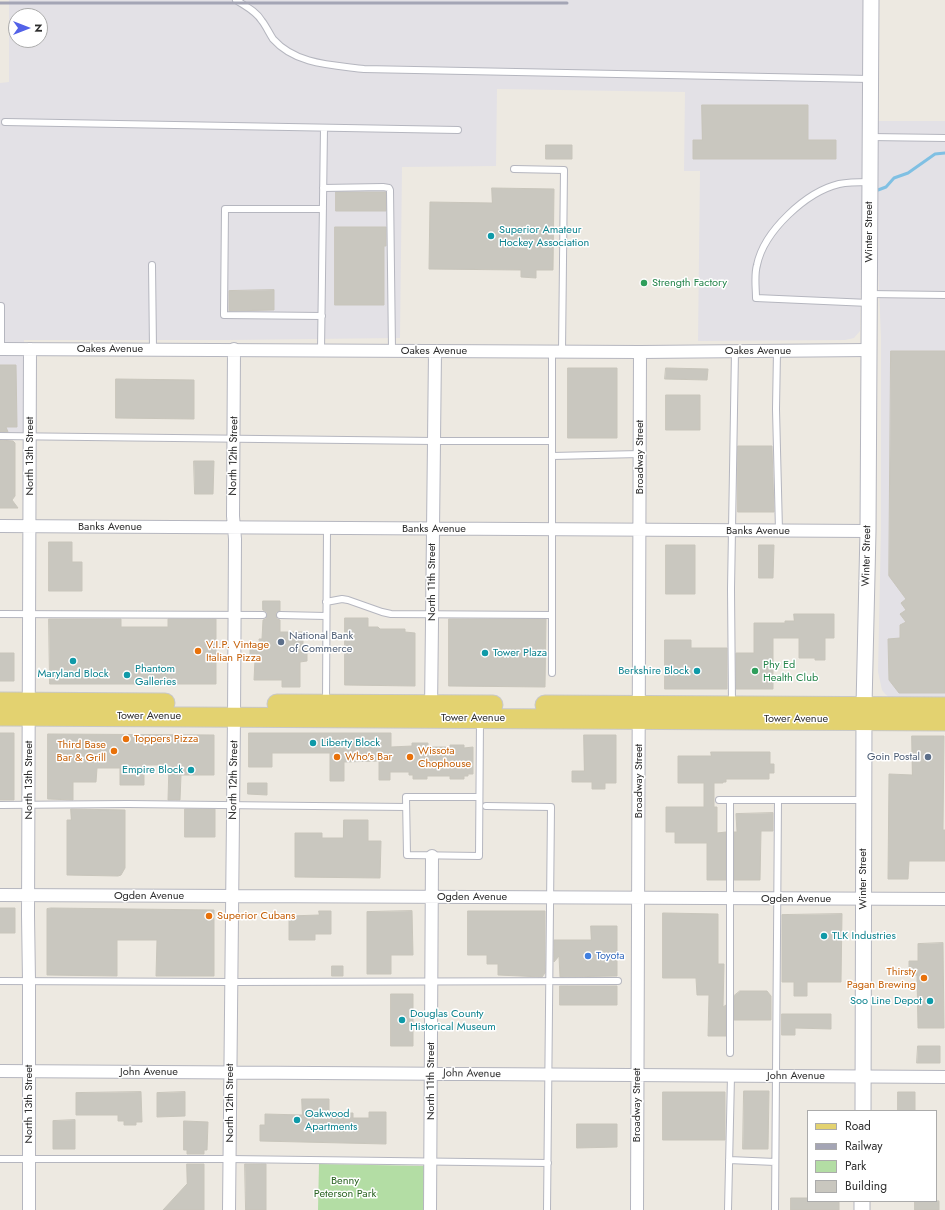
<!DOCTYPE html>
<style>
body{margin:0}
#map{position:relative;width:945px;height:1210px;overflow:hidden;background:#ede9e1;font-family:Jost,sans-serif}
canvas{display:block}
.legend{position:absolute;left:807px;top:1110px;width:130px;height:92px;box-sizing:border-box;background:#fff;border:1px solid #ababab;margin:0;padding:5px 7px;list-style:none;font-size:12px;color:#2d2d2d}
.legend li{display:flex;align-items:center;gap:8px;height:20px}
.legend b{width:20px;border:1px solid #ababab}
.north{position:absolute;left:8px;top:8px;width:40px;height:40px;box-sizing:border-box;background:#fff;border:1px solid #ababab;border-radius:50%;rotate:90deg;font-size:11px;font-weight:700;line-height:16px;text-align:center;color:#2d2d2d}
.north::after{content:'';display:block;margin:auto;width:14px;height:18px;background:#5362e8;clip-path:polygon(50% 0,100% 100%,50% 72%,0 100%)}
</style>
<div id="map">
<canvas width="945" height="1210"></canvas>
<ul class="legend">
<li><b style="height:5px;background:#e3d270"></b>Road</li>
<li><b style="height:5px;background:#a4a5b5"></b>Railway</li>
<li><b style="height:11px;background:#b3dda4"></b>Park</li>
<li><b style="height:11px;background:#c9c7bf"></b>Building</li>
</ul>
<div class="north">N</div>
</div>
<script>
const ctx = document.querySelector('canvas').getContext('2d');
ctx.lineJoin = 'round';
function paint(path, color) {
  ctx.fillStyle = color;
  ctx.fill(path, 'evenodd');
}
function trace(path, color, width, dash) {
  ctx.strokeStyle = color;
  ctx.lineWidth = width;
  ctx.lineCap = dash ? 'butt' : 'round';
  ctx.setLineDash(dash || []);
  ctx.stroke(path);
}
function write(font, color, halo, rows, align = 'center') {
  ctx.font = font + ' Jost,sans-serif';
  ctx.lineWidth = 3;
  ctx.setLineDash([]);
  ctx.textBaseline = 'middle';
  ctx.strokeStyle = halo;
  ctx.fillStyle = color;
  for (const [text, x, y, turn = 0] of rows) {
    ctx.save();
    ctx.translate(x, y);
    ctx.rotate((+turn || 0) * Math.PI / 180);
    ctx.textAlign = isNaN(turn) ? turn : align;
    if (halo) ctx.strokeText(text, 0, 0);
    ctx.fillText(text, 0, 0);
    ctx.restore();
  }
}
const industrial = new Path2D(`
 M9,0H865L860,331L854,338L845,340L698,341L700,171H684L685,92L497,89L496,166L402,167L400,338L227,340H24V433H0V83L9,82ZM16,16H40V40H16Z
 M877,121H945V698H893L889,697L885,694L882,690L878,672L881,530V337L878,267Z`);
const green = new Path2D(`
 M319,1164L425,1166V1210H318Z`);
const stream = new Path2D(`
 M878,190L886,187L894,178L908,173L935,154L945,153`);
const building = new Path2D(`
 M702,105H808V140H836V159H693V140H702Z
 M546,145H572V159H546Z
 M492,188L554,189L553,270H536V278L521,277V270L429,269L430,202L492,203Z
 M336,192H386V211H336Z
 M335,227H386V246H384V305H335Z
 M274,290V310L229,311V291Z
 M891,351H945V693H899L889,680L888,639L900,638V625L906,622L900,614L906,610L901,603L906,599L889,576Z
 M0,365H16L17,427H6L8,432H0Z
 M568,368H617V438H568Z
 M666,368L708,369L707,380L665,379Z
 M116,379L194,380V419L116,418Z
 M666,395H700V430H666Z
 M0,440L13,441L15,443V496L12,500L18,508H0Z
 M738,446H772L774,512H738Z
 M194,461H214L213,494H195Z
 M49,542H72V562H82V591H49Z
 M666,545H695V594H666Z
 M759,545H774L773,578H759Z
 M263,601H280V611L276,612V615L277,619L280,620V632H303V649H307V661L300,662V687H282V680H254L255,660H250V646H260L259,639H262L263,620L266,619L267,615V612L263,610Z
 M794,614H834V638H825V660H815V658H799V638H773V689H736V653H754V623H785V621H794Z
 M345,618H368V627H378L380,629H405V632L415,633V686L345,685Z
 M49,619H121V627H168V619H216V684H50Z
 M449,619H546L545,687L449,686Z
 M665,640H691V648H727V689H665Z
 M0,653H14V681H0Z
 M0,733H14V800H0Z
 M249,733H391V747L412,746V743H428V747H450V745H464V748L473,747V774H468V776H464V779H450V776H427V779H413V775H409V772H390V780H379V761L344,762V781H330V753H272V767H249Z
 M48,734L214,735V775H181L180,800H168L169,765H144V785H120V768H97L96,782H73V800L48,799Z
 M584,735H616V783H605V789H592V782H572V771H584Z
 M912,736H944L943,830H945V861H909L908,879H888L889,774L912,775Z
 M711,752H770V764H774V773H769V779H726V782H723V783H714V807H717V833L726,832V880H707V843H675V832H666V807H704V783H678V756H711Z
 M248,783H267V795L248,794Z
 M71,809L125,810V868L121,875L118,876L67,875V820H71Z
 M185,809H215V837H185Z
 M773,813V831H761L760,880H734V832H737L736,814Z
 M344,820H368V841H381L380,878L295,877V833H322V838H343Z
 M0,908H15V933H0Z
 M51,908L214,910V976H156L157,940H117V976L47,975V909Z
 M319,911H331V934H315V940H289V916L319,915Z
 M412,911L413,955H391V974H367V912Z
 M468,911H545V973L542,977L498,975V964H487V955H468Z
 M663,913L718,914V964H724L723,1007L726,1005V1036H708L709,995H697L696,978H663Z
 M842,914L841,982H807V996H794V982H782V915Z
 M591,926H617V976L560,977L559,956L554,962V940H591Z
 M943,943L944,1028H918L917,975H909V961H918V944Z
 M332,966H343V976H332Z
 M560,986H617V1005H560Z
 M740,991H767L771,996V1020H734V996Z
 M391,994H413V1046H391Z
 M782,1014H831V1029L795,1028V1035H782Z
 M918,1046H940V1063H917Z
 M744,1091H769L768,1149H743Z
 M141,1092L142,1122H136V1125H124V1121H118V1115H76V1093Z
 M185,1092V1116L157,1117V1093Z
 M663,1092H725V1140H663Z
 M898,1092H915V1111H898Z
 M302,1099H329V1113H353V1118H369V1112H386V1144L260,1141V1125H265V1114L302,1115Z
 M75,1120V1149H53V1121Z
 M184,1121L208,1122L207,1150H204V1154H187V1150H184Z
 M577,1124H617V1147L577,1148Z
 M187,1164H204V1210H163L187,1184Z
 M245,1164H266V1210H246Z
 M791,1198H808V1201H839V1210H791Z
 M915,1201H939V1210H915Z`);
const service = new Path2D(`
 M236,0C245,6 256,11 262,21C266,26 269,33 273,39C296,65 333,65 364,69L870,79
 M5,122L458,130
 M870,137L945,138
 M514,169L564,170L562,351
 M323,188L383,187L389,188L390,190L392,350
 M152,265L153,349
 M869,294L945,295
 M869,303L756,298C756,288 754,275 757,265C764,231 806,192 839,184C849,182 859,182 869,182
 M322,316L224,315L225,209H323
 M1,349V306
 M321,350L324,128
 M552,351V673
 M777,351L776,409L779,531
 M0,436L434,441H552
 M552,456L640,454
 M326,602L342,599L348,600L382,612L391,614L552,615
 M0,614L263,615
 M280,615L326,616
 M326,702L327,528
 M732,703L731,589L735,351
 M479,797H406L407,855L479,856C479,811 480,765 480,720
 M719,800H863
 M730,800V1053
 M0,805L128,804L406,807
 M486,806L551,807L547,1210
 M0,981L231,982L618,981
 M0,1159H230L548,1163
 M729,1160L775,1162
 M728,1210L731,1076
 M775,1210L778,800`);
const minor = new Path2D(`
 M0,349L640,352L868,350
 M0,526L868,531
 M431,711L435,351
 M0,895L945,899
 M0,1071L945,1077
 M29,1210V981L28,915L30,349
 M229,1210L234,717L235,539L233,516L234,349
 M430,1210L432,856
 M637,1210L640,352`);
const tertiary = new Path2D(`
 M863,1111L864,706L868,531L871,0
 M862,1210V1201`);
const primary = new Path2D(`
 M0,702L165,703
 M277,704L493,705
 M545,705L945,707
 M0,716L945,721`);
const rail = new Path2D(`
 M0,3H567`);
const markers = [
 [491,236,4,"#0f9aa8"],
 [644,283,4,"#2e9e5b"],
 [281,642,4,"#5c6f8a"],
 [198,651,4,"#e8710a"],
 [485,653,4,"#0f9aa8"],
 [73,661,4,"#0f9aa8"],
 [697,671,4,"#0f9aa8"],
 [755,671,4,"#2e9e5b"],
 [127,675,4,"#0f9aa8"],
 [126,739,4,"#e8710a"],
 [313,743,4,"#0f9aa8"],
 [114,751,4,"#e8710a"],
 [337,757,4,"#e8710a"],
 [410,757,4,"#e8710a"],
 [928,757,4,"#5c6f8a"],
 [191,770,4,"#0f9aa8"],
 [209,916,4,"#e8710a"],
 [824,936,4,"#0f9aa8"],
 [588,956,4,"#3f7fe0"],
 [924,978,4,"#e8710a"],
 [930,1001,4,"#0f9aa8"],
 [402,1020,4,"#0f9aa8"],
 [297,1120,4,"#0f9aa8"]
];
const cultureNames = [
 ["Superior Amateur",499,230],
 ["Hockey Association",499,243],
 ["Tower Plaza",493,653],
 ["Phantom",135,669],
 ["Galleries",135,682],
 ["Berkshire Block",689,671,"right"],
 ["Maryland Block",73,674,"center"],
 ["Liberty Block",321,743],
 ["Empire Block",183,770,"right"],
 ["TLK Industries",832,936],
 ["Soo Line Depot",922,1001,"right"],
 ["Douglas County",410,1014],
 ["Historical Museum",410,1027],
 ["Oakwood",305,1114],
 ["Apartments",305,1127]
];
const streetNames = [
 ["Winter Street",869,232,-90],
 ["Oakes Avenue",110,349],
 ["Oakes Avenue",434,351],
 ["Oakes Avenue",758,351],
 ["North 13th Street",30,456,-90],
 ["North 12th Street",234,456,-89],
 ["Broadway Street",640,457,-90],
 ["Banks Avenue",110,527],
 ["Banks Avenue",434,529],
 ["Banks Avenue",758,531],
 ["Winter Street",867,556,-89],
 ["North 11th Street",432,582,-90],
 ["Tower Avenue",149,716],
 ["Tower Avenue",473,718],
 ["Tower Avenue",796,719],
 ["North 13th Street",29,780,-90],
 ["North 12th Street",234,780,-89],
 ["Broadway Street",639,781,-90],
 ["Winter Street",863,879,-90],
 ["Ogden Avenue",149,896],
 ["Ogden Avenue",472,897],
 ["Ogden Avenue",796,899],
 ["John Avenue",149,1072],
 ["John Avenue",472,1074,1],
 ["John Avenue",796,1076],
 ["North 11th Street",431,1081,-90],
 ["North 12th Street",230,1103,-90],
 ["North 13th Street",29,1104,-90],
 ["Broadway Street",637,1105,-90]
];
const leisureNames = [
 ["Strength Factory",652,283],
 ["Phy Ed",763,665],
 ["Health Club",763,678]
];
const serviceNames = [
 ["National Bank",289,636],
 ["of Commerce",289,649],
 ["Goin Postal",920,757,"right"]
];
const foodNames = [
 ["V.I.P. Vintage",206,645],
 ["Italian Pizza",206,658],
 ["Toppers Pizza",134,739],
 ["Third Base",106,745,"right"],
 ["Bar & Grill",106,758,"right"],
 ["Wissota",418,751],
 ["Chophouse",418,764],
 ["Who's Bar",345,757],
 ["Superior Cubans",217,916],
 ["Thirsty",916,972,"right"],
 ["Pagan Brewing",916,985,"right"]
];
const shopNames = [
 ["Toyota",596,956]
];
const parkNames = [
 ["Benny",345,1181],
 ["Peterson Park",345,1194]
];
paint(industrial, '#e3e1e6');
paint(green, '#b3dda4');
trace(stream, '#80c0e3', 3);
paint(building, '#c9c7bf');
trace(building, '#c8c5bb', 1);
trace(service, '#b5b6bf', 8);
trace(minor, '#b5b6bf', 14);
trace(tertiary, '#b5b6bf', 17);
trace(primary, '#c8c8c8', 21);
trace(service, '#fff', 6);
trace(minor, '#fff', 12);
trace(tertiary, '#fff', 15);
trace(primary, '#e3d270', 19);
trace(rail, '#a4a5b5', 3);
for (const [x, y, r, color] of markers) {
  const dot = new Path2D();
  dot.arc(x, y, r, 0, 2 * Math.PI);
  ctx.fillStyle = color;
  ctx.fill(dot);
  trace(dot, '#fff', 1.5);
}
write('11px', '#0d838f', '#fff', cultureNames, 'left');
write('11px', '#2d2d2d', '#fff', streetNames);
write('11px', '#27864d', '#fff', leisureNames, 'left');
write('11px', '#4e5e75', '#fff', serviceNames, 'left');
write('11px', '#c56008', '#fff', foodNames, 'left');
write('11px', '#366cbe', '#fff', shopNames, 'left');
write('11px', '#2b6423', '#fff', parkNames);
</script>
